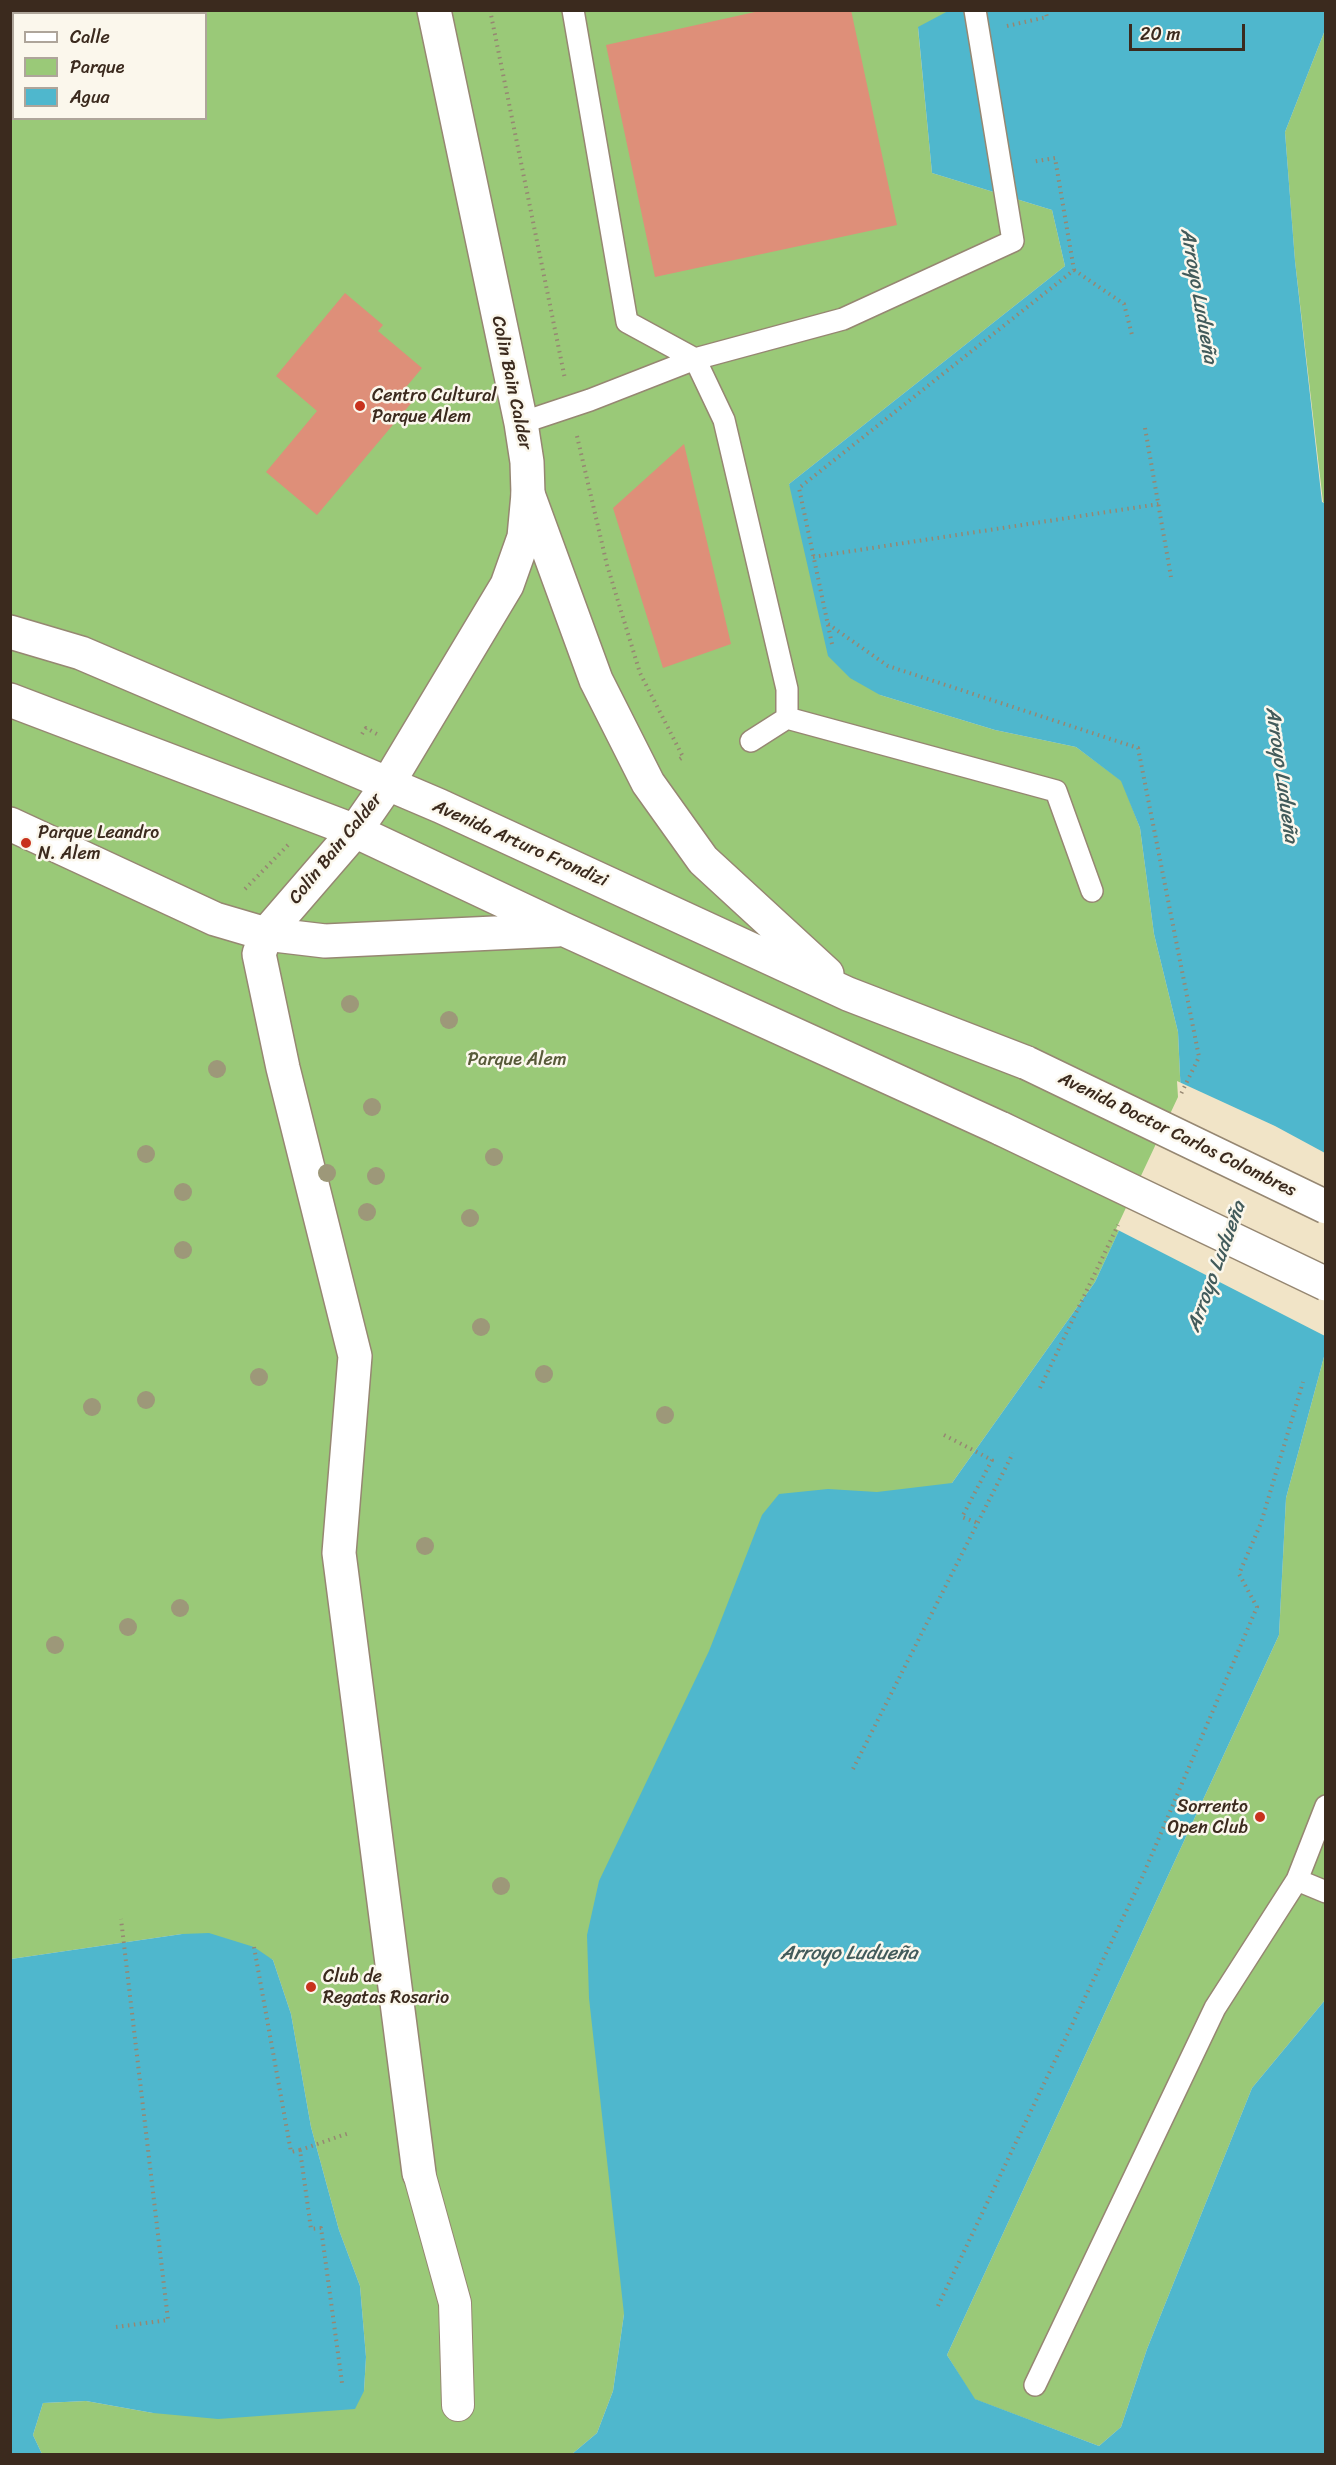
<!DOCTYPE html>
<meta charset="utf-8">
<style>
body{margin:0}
#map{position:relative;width:1336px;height:2465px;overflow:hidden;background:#f1e4c7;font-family:Sriracha,sans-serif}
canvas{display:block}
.frame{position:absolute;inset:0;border:12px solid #3b2a1e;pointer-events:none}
.legend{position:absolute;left:12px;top:12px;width:195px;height:108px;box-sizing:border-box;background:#fbf7ec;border:2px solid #aea59a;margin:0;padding:8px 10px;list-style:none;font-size:18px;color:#3b2a1e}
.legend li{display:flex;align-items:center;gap:12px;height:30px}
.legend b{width:30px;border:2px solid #aea59a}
.scale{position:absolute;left:1129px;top:24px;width:116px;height:27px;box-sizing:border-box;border:3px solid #3b2a1e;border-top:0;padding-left:8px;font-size:18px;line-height:21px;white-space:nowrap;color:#3b2a1e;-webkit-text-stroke:4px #fbf7ec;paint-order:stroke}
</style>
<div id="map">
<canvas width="1336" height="2465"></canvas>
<div class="frame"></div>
<ul class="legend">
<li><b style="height:8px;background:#fff"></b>Calle</li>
<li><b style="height:16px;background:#9ac978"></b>Parque</li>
<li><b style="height:16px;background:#4fb7cd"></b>Agua</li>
</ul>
<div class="scale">20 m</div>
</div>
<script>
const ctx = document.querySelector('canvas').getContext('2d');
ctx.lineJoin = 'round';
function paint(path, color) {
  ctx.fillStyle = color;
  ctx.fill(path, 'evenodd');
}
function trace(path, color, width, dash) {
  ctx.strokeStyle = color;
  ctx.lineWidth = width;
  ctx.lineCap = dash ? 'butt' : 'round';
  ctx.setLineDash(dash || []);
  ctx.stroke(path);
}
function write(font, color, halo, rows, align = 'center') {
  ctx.font = font + ' Sriracha,sans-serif';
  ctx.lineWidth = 5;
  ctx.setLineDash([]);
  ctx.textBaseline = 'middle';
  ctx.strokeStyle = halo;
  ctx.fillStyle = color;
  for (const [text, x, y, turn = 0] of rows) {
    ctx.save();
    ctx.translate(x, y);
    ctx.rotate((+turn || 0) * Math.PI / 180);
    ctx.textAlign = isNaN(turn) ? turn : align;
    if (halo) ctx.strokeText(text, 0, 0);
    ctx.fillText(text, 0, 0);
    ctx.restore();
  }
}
const green = new Path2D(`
 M11,11H950L918,28L932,173L1052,210L1065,266L789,484L880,695L995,730L1076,747L1122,781L1140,828L1154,934L1178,1032L1181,1098L1095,1282L952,1483L624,2314L613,2391L597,2433L572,2454H42L33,2435L43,2403L86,2401L153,2413L364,2391L366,2357L360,2286L339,2230L311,2127L291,2014L273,1960C238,1943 223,1933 182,1934L11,1959ZM14,14H206V118H14Z
 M1325,30V504L1323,502L1295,261L1285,132Z
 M1325,1353V2000L1252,2088L1147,2349L1121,2427L1099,2446L974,2399L947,2355L1279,1635L1286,1498Z`);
const water = new Path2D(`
 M950,10L1325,11V30L1285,132L1295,261L1322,502L1326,504L1325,1353L1286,1498L1279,1635L947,2355L975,2399L1099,2446L1121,2427L1147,2349L1252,2088L1325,2000V2454H572L597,2433L613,2391L624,2314L589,1998L587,1935L599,1881L709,1651L762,1515L779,1494L828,1489L877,1492L952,1483L1095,1282L1181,1097L1178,1032L1154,934L1140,828L1121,781L1076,747L995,730L880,695L850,678L828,656L789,484L1065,266L1052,210L932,173L918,27Z
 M209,1933L254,1947L273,1960L291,2014L311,2127L339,2230L360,2286L366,2357L364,2391L355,2409L218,2419L153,2413L86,2401L43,2403L33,2435L42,2454H11V1959L182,1934Z`);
const pier = new Path2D(`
 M1177,1081L1275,1126L1325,1153V1336L1116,1229L1178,1097Z`);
const building = new Path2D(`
 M764,10H851L897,225L655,277L606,45Z
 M345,293L383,325L378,331L422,368L402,392L413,401L317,515L266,472L317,411L276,376Z
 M684,444L731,644L663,668L613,508Z`);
const path = new Path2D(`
 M490,10L565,379
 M1007,26L1047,17L1045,10
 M1074,270L1124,304L1132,335
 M1145,428L1171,577
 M577,436L607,565L640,673L683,757L677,761
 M813,557L1159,504
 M828,624L888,666L1138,748L1199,1057L1180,1096
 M832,644L799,488L1074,270L1055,158L1032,162
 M362,734L366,728L377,734
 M245,889L288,845
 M1040,1388L1118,1225
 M944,1435L992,1460L962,1517L978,1523
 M853,1769L1013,1453
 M254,1947L291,2152L300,2150L311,2229L321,2228L342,2383
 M300,2150L349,2133
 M938,2306L1141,1880L1257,1607L1239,1574L1261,1523L1303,1382
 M116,2327L168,2320L121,1919`);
const service = new Path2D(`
 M573,10L627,322L695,359L724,420L787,689V718
 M521,423L590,400L695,359L843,319L1013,241L975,10
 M751,741L787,718L1056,791L1092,891
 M1297,1880L1326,1892
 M1035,2385L1215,2008L1297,1880L1326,1806`);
const pedestrian = new Path2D(`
 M419,2173L455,2303L458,2405`);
const minor = new Path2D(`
 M266,934L259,954L283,1068L355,1356L339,1553L419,2173`);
const tertiary = new Path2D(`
 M42,14L44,10
 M10,99L14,90
 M266,934L355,831L387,785L507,585L524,537L528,494L527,462L521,423L434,10`);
const secondary = new Path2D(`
 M528,494L596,680L648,783L703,860L827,974
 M10,632L81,653L440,806L848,994L1027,1063
 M10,700L355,831L563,929L1002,1129
 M10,824L215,919L266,934L325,941L558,930`);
const secondaryBridge = new Path2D(`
 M1027,1063L1326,1207
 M1002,1129L1326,1284`);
const trees = [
 [350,1004],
 [449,1020],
 [217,1069],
 [372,1107],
 [146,1154],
 [494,1157],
 [327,1173],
 [376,1176],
 [183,1192],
 [367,1212],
 [470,1218],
 [183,1250],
 [481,1327],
 [544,1374],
 [259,1377],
 [146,1400],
 [92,1407],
 [665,1415],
 [425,1546],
 [180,1608],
 [128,1627],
 [55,1645],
 [501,1886]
];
const markers = [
 [360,406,6,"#c8321e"],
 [26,843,6,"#c8321e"],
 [1260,1817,6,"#c8321e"],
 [311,1987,6,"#c8321e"]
];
const streetNames = [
 ["Colin Bain Calder",511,383,78],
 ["Avenida Arturo Frondizi",520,844,24],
 ["Colin Bain Calder",336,849,-51],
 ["Avenida Doctor Carlos Colombres",1177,1135,26]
];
const poiNames = [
 ["Centro Cultural",372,396],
 ["Parque Alem",372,417],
 ["Parque Leandro",38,833],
 ["N. Alem",38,854],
 ["Sorrento",1248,1807,"right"],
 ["Open Club",1248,1828,"right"],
 ["Club de",323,1977],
 ["Regatas Rosario",323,1998]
];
const parkNames = [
 ["Parque Alem",517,1060]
];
const waterNames = [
 ["Arroyo Ludueña",1198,296,80],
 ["Arroyo Ludueña",1281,775,82],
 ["Arroyo Ludueña",1217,1267,-70],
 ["Arroyo Ludueña",849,1954]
];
paint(green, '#9ac978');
paint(water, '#4fb7cd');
paint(pier, '#f1e4c7');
paint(building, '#de8f79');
trace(service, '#968772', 24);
trace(pedestrian, '#968772', 34);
trace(minor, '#968772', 36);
trace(tertiary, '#968772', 36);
trace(secondary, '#968772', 36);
trace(path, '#968772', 4, [1.5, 4.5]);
trace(service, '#fff', 21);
trace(pedestrian, '#fff', 32);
trace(minor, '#fff', 33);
trace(tertiary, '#fff', 33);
trace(secondary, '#fff', 33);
trace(secondaryBridge, '#968772', 36, []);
trace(secondaryBridge, '#fff', 33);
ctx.fillStyle = '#9d9879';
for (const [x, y] of trees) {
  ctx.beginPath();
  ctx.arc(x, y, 9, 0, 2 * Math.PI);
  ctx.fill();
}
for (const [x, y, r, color] of markers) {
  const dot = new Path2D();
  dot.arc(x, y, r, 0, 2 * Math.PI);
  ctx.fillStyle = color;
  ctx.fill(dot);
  trace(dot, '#fbf7ec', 2);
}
write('18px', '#3b2a1e', '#fbf7ec', streetNames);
write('18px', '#3b2a1e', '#fbf7ec', poiNames, 'left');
write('18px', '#585a39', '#fbf7ec', parkNames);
write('italic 20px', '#425b5b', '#fbf7ec', waterNames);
</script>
